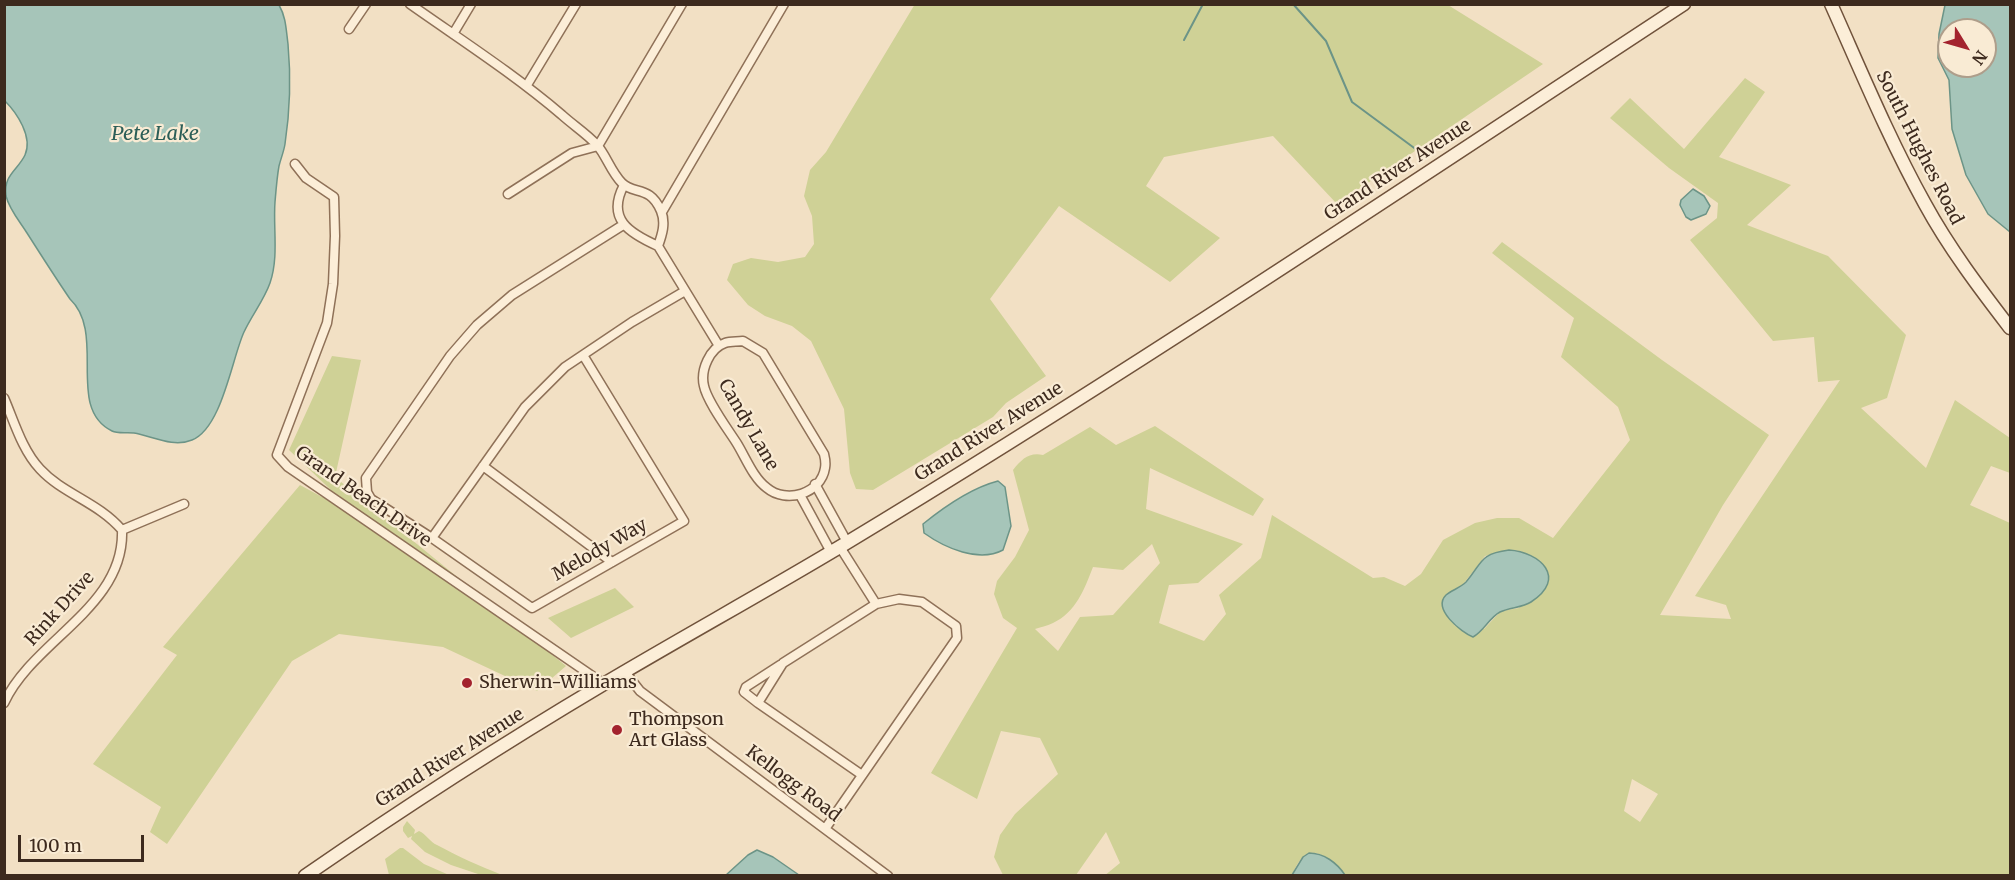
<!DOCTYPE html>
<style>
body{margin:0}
#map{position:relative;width:2015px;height:880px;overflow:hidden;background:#f2e0c4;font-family:Merriweather,serif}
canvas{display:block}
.frame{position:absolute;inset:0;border:6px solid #3d2a1e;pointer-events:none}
.north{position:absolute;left:1937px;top:18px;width:60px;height:60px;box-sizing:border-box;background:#f9ebd4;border:2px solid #ae9e8b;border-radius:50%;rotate:127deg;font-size:16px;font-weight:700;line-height:24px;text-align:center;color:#3d2a1e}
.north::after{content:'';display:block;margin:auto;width:21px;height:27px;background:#a3232e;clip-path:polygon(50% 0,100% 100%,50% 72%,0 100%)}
.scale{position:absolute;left:18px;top:835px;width:126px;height:27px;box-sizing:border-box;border:3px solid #3d2a1e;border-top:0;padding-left:8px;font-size:18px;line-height:21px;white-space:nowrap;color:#3d2a1e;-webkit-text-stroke:4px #f9ebd4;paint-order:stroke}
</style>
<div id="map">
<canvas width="2015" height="880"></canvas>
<div class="frame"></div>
<div class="north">N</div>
<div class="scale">100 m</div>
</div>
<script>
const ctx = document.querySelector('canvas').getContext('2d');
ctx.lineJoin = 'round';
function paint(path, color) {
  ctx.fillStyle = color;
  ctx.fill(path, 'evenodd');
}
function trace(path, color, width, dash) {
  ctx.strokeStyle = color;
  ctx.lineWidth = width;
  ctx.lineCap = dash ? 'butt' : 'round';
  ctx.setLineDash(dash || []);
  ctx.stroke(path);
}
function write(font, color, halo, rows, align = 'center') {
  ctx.font = font + ' Merriweather,serif';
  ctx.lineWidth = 4.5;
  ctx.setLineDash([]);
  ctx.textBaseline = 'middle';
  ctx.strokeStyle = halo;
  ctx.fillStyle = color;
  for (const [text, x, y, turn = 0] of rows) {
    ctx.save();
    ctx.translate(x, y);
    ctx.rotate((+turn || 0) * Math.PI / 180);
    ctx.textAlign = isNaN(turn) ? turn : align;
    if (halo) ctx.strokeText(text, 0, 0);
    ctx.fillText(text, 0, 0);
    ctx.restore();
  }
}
const green = new Path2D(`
 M915,4L1448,5L1543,64L1337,204L1273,136L1164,157L1146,186L1220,238L1170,282L1059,206L990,299L1046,376L1006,403L993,417L873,490L856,489L850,473L844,409L811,341L792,326L765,316L748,305L727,280L733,264L751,258L778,262L805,257L814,244L812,216L804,196L810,170L826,152Z
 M1745,78L1765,92L1719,157L1791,185L1747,225L1828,256L1906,335L1887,398L1861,408L1926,468L1955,400L2010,438V473L1991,466L1970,505L2010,523V875L1345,876C1338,865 1318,846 1305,855C1299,860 1295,868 1292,875L1104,876L1120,863L1106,832L1076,875H1003L994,857L1000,835L1015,814L1058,774L1040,738L1001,731L977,799L931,773L1017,628L1003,618L994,594L997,581L1015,557L1029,530L1013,470C1022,459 1029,452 1043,455L1090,427L1116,445L1155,426L1264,499L1253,516L1150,468L1146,509L1243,544L1198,583L1169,585L1159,623L1204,641L1226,614L1219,595L1261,558L1272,515L1373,578L1384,577L1405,586L1421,574L1443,540L1475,523L1497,518H1519L1553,538L1630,440L1618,407L1561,357L1574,318L1492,253L1502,242L1662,360L1769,435L1723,505L1660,615L1731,619L1726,605L1695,596L1840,380L1818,382L1814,337L1773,341L1690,240L1717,218L1718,203L1669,168L1610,118L1630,98L1684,149ZM1152,544L1160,563L1113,615L1080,617L1058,651L1035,629C1040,627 1047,626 1053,623C1076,612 1084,590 1093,567L1123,570ZM1509,550L1520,551L1541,561L1519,608L1501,611L1484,629L1455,626L1447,613V595L1461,587L1485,556ZM1632,779L1658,794L1640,822L1624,811Z
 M332,356L361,360L335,477L566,666L537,691L443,647L339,634L292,661L167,844L150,832L161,807L93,764L177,655L163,647L300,485L322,497L331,490L289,450Z
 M615,588L634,607L571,638L548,618Z
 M407,821L415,830L414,834L419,831C426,834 430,842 437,845C459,857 480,866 502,875H481L451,865L425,852L411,839L412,836L408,838L403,831V827Z
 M400,848H403L424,864L449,875H389L385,859Z`);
const water = new Path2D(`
 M279,5C286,17 286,29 288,44C291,77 290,111 285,144C284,151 281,158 279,166C277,177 276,190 275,202C273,228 279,257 270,283C264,300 252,315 244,332C232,358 222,428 192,440C173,448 152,436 134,433C127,432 118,434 112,431C65,408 107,334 70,299C55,277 41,255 27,233C20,222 9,209 6,196C3,175 18,170 25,155C33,137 17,113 5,101V5Z
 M1945,5H2010V232L1988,214L1966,175L1952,129L1949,80L1938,58L1939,34ZM1949,30H1985V66H1949Z
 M1693,189L1704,196L1710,206L1706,214L1691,220L1686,217L1680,205L1681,200Z
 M998,481L1005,487L1011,526L1003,550C979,563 945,548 924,533L923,524C944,507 971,488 998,481Z
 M1509,550C1540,552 1568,578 1531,602C1522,608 1510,607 1500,612C1489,618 1484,631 1473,637C1461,632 1432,609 1446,595C1452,590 1460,588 1466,582C1483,562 1479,554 1509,550Z
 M757,850L773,857L799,875H726L748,855Z
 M1309,853C1324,853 1337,863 1345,875H1292L1303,857Z`);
const stream = new Path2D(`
 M1293,4L1326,41L1352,102L1421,153
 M1184,40L1203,4`);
const street = new Path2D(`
 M410,4C461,40 514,74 562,115C573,125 587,134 597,145C606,155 611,172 622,183C634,195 650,185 661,211C666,223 662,235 658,246
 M349,29L366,4
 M453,34L471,4
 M527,85L576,4
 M295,164L306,178L334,197L335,236L333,284L327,323L277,455L288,467L604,684
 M624,185C606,219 629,233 658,246
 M508,194L572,153L598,146L682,4
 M662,212L784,4
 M658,246L719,346
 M743,341L763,353L824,454C825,458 826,463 825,468C821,494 786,504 767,488C753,478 745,456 736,442C727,428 707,401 704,386C700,370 710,348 725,343C731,341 737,342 743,341Z
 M583,355L684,521L532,608L432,538L371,499L367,492L366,478L450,356L477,325L512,295L623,225
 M4,398C14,421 22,450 40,469C63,494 98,502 122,530
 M483,466L612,562
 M815,484L847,542
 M800,495L831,552
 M122,530L184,504
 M432,538L525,407L565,367L632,322L685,291
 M840,547L876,604
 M625,672L640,691L888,876
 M4,703C33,640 125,607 122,530
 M758,703L744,692L746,687L780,665
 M825,829L957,638L956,626L922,602L899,599L876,604L783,663L758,703L862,775`);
const secondary = new Path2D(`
 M1831,4C1861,71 1889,139 1925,204C1949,248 1980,289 2010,328
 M305,876C402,809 501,745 602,685C681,638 763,593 843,545C1128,373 1405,187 1684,4`);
const markers = [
 [467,683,6,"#a3232e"],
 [617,730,6,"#a3232e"]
];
const streetNames = [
 ["South Hughes Road",1919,148,63],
 ["Grand River Avenue",1398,170,-33],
 ["Candy Lane",748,425,60],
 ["Grand River Avenue",989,432,-32],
 ["Grand Beach Drive",363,497,35],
 ["Melody Way",600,550,-30],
 ["Rink Drive",60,609,-48],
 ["Grand River Avenue",450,758,-32],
 ["Kellogg Road",793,784,37]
];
const poiNames = [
 ["Sherwin-Williams",479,683],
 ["Thompson",629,720],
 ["Art Glass",629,741]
];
const waterNames = [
 ["Pete Lake",155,134]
];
paint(green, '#cfd196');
paint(water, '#a6c5b9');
trace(water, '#6c9487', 1.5);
trace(stream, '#6c9487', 2);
trace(street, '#8f7158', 11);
trace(secondary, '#70523b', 15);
trace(street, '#fceed8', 8);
trace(secondary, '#fceed8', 12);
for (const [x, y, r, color] of markers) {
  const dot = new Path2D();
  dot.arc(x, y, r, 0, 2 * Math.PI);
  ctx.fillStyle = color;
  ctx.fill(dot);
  trace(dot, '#f9ebd4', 2);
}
write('18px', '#3d2a1e', '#f9ebd4', streetNames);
write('18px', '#3d2a1e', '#f9ebd4', poiNames, 'left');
write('italic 20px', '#2c5e57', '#f9ebd4', waterNames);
</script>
